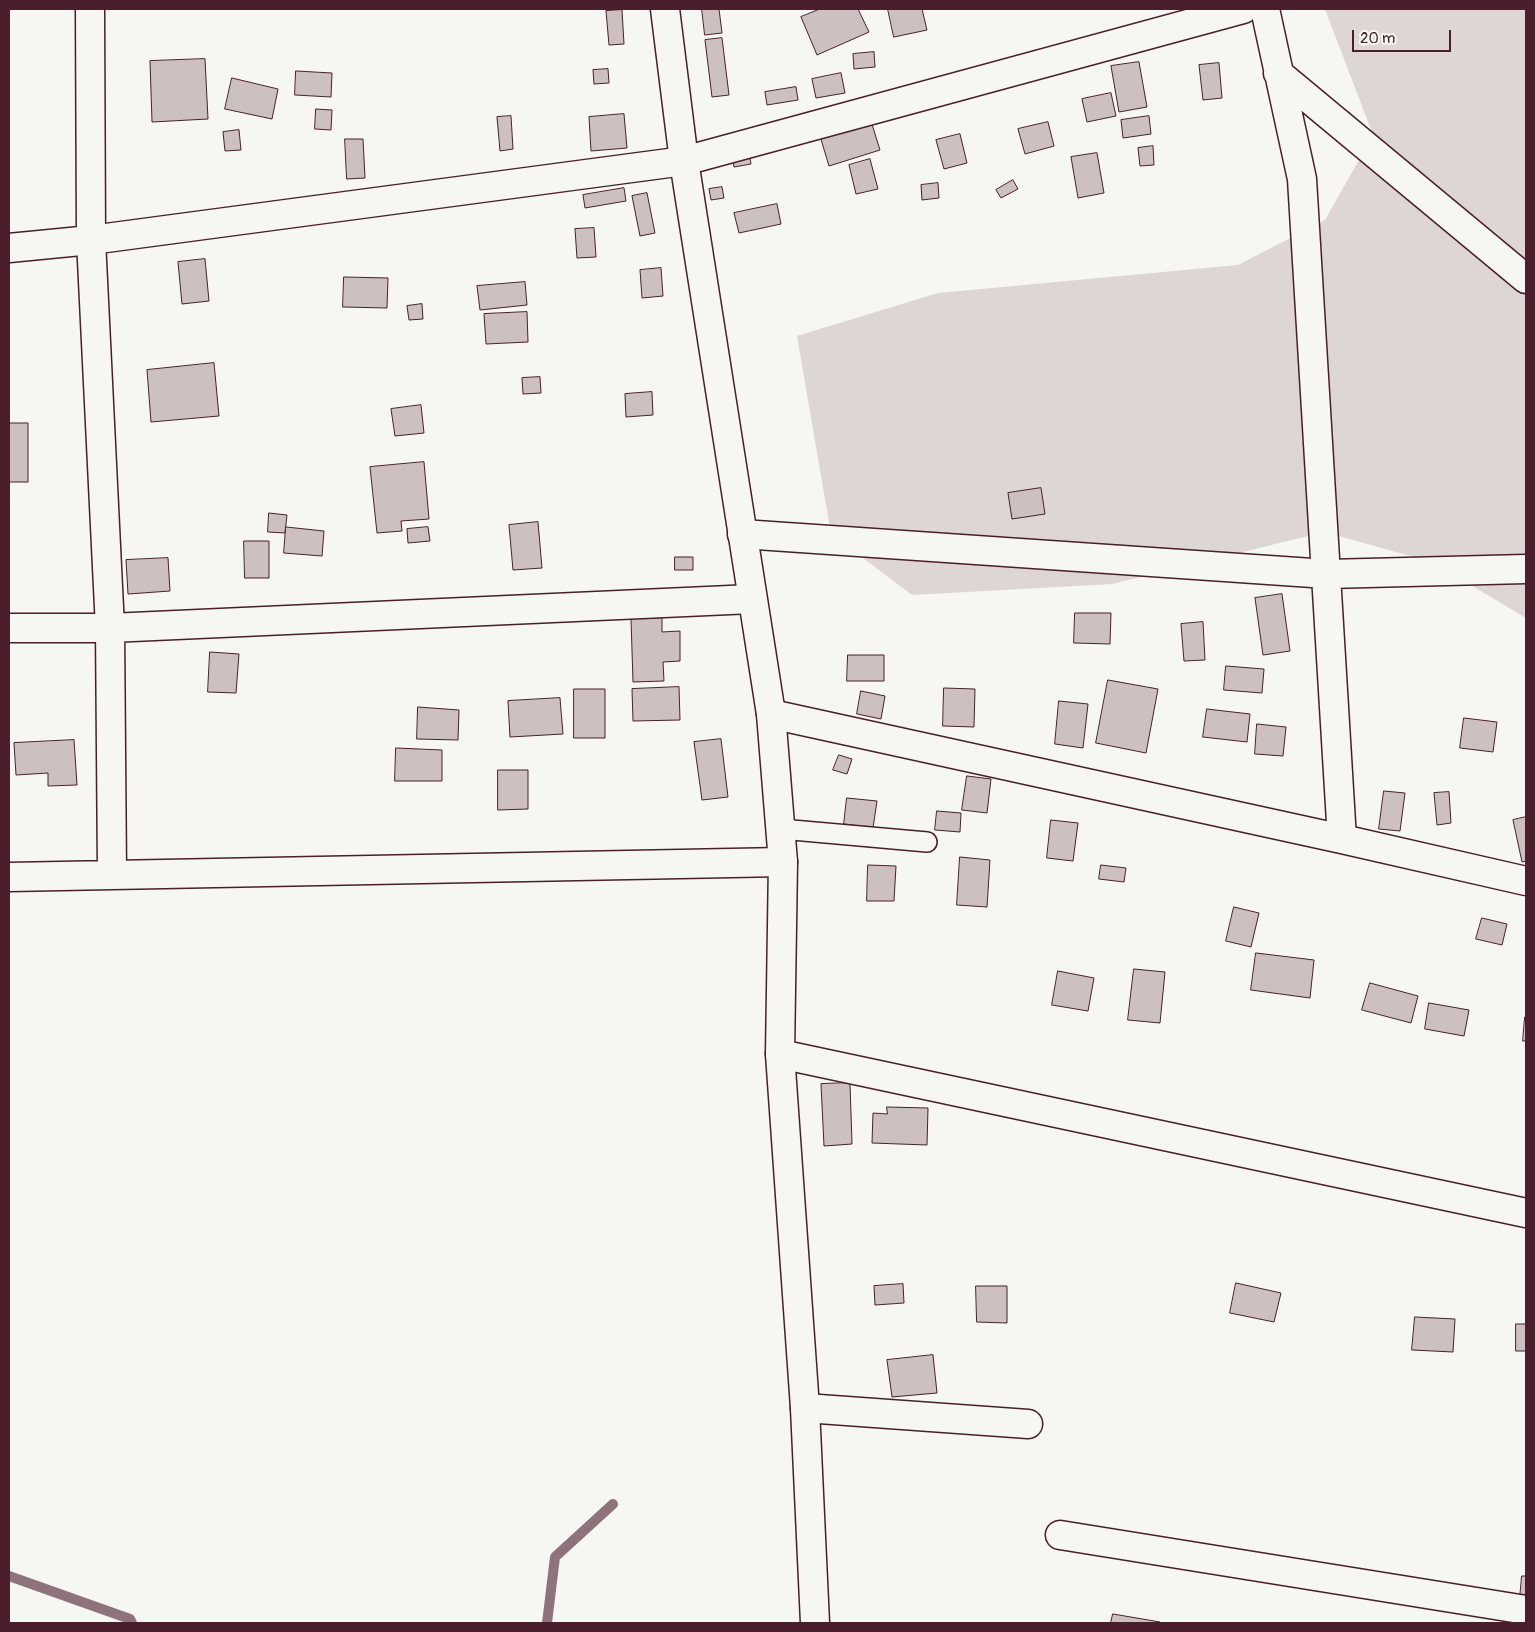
<!DOCTYPE html>
<style>
body{margin:0}
#map{position:relative;width:1535px;height:1632px;overflow:hidden;background:#f6f6f2;font-family:Pangolin,sans-serif}
canvas{display:block}
.frame{position:absolute;inset:0;border:10px solid #4a1f2b;pointer-events:none}
.scale{position:absolute;left:1352px;top:30px;width:99px;height:22px;box-sizing:border-box;border:2px solid #4a1f2b;border-top:0;padding-left:6px;font-size:15px;line-height:18px;white-space:nowrap;color:#4a1f2b;-webkit-text-stroke:4px #f6f6f2;paint-order:stroke}
</style>
<div id="map">
<canvas width="1535" height="1632"></canvas>
<div class="frame"></div>
<div class="scale">20 m</div>
</div>
<script>
const ctx = document.querySelector('canvas').getContext('2d');
ctx.lineJoin = 'round';
function paint(path, color) {
  ctx.fillStyle = color;
  ctx.fill(path, 'evenodd');
}
function trace(path, color, width, dash) {
  ctx.strokeStyle = color;
  ctx.lineWidth = width;
  ctx.lineCap = dash ? 'butt' : 'round';
  ctx.setLineDash(dash || []);
  ctx.stroke(path);
}
const green = new Path2D(`
 M1325,9H1526V618L1432,562L1324,532L1112,584L912,595L831,534L797,336L938,293L1238,265L1325,220L1373,135Z`);
const stream = new Path2D(`
 M9,1576L130,1619L132,1623
 M547,1623L555,1557L613,1504`);
const building = new Path2D(`
 M702,9H719L722,33L705,35Z
 M820,9H858L869,32L817,55L801,17Z
 M888,9H922L927,30L894,37Z
 M622,10L624,44L609,45L606,11Z
 M722,38L729,95L712,97L705,40Z
 M874,52L875,67L854,69L853,54Z
 M205,59L208,119L152,122L150,61Z
 M1139,62L1147,107L1119,112L1111,66Z
 M1219,63L1222,98L1203,100L1199,65Z
 M608,69L609,83L594,84L593,70Z
 M296,71L332,73L331,97L295,95Z
 M841,73L845,93L816,98L812,79Z
 M232,78L278,89L272,119L225,109Z
 M796,87L798,100L767,105L765,92Z
 M1111,93L1116,116L1087,122L1082,99Z
 M316,109L332,110L331,130L315,129Z
 M624,114L627,148L591,151L589,117Z
 M511,116L513,149L500,151L497,117Z
 M1149,116L1151,134L1123,138L1121,120Z
 M871,121L880,150L829,166L820,136Z
 M1048,122L1054,146L1025,154L1018,129Z
 M239,130L241,150L225,151L223,132Z
 M960,134L967,163L944,169L936,140Z
 M345,139H363L365,178L347,179Z
 M1153,146L1154,165L1140,166L1138,148Z
 M749,152L751,164L734,167L732,155Z
 M1097,153L1104,193L1078,198L1071,157Z
 M870,159L878,189L856,194L849,165Z
 M1013,180L1018,189L1001,198L996,190Z
 M938,183L939,198L922,200L921,185Z
 M722,187L724,198L711,200L709,189Z
 M624,188L626,201L585,208L583,195Z
 M647,193L655,233L640,236L632,196Z
 M777,204L781,224L739,233L734,213Z
 M594,228L596,257L577,258L575,229Z
 M205,259L209,301L182,304L178,262Z
 M661,268L663,296L642,298L640,270Z
 M344,277L388,278L387,308L343,307Z
 M525,282L527,305L480,310L477,286Z
 M422,304L423,319L409,320L407,306Z
 M527,312L528,342L486,344L484,314Z
 M214,363L219,416L151,422L147,370Z
 M540,377L541,393L523,394L522,378Z
 M652,392L653,415L626,417L625,394Z
 M421,405L424,433L395,436L391,409Z
 M9,423H28V482H9Z
 M424,462L429,519L401,521L402,531L377,533L370,467Z
 M1041,488L1045,514L1012,519L1008,493Z
 M269,513L287,515L285,533L268,532Z
 M538,522L542,568L513,570L509,525Z
 M286,527L324,531L322,556L284,553Z
 M428,527L430,541L408,543L407,529Z
 M244,541H269V578H245Z
 M675,557H693V570H675Z
 M168,558L170,591L128,594L126,560Z
 M1282,594L1290,651L1263,655L1255,598Z
 M1075,613H1111L1110,644L1074,643Z
 M662,618V632L680,631V661L663,662L664,681L633,682L631,619Z
 M1203,622L1205,660L1184,661L1181,624Z
 M210,652L239,654L236,693L208,692Z
 M848,655H884V681H847Z
 M1226,666L1264,669L1262,693L1224,690Z
 M1108,680L1158,689L1146,753L1096,743Z
 M679,687L680,720L633,721L632,689Z
 M944,688L975,689L974,727L943,726Z
 M574,689H605V738H574Z
 M861,691L885,696L881,719L857,714Z
 M560,698L563,734L510,737L508,701Z
 M1059,701L1088,704L1083,748L1055,744Z
 M418,707L459,710L458,740L417,739Z
 M1207,709L1250,714L1247,742L1203,737Z
 M1464,718L1497,722L1493,752L1460,748Z
 M1257,724L1286,727L1283,756L1255,754Z
 M721,739L728,797L702,800L694,742Z
 M74,740L77,785L48,786V773L16,775L14,743Z
 M396,748L442,750V781H395Z
 M839,755L852,759L847,774L833,770Z
 M498,770H528V809L498,810Z
 M967,776L991,779L987,813L962,810Z
 M1384,791L1405,793L1400,831L1379,829Z
 M1449,792L1451,823L1437,825L1434,793Z
 M847,798L877,801L873,828L844,824Z
 M937,811L961,813L960,832L935,830Z
 M1526,817V861L1522,862L1513,820Z
 M1051,820L1078,823L1073,861L1047,858Z
 M960,857L990,860L987,907L957,905Z
 M868,865L896,866L894,901H867Z
 M1101,865L1126,868L1124,882L1099,879Z
 M1234,907L1259,913L1251,947L1226,941Z
 M1482,918L1507,924L1502,945L1476,939Z
 M1256,953L1314,960L1310,998L1251,990Z
 M1134,969L1165,972L1160,1023L1128,1020Z
 M1058,971L1094,978L1088,1011L1052,1005Z
 M1370,983L1418,996L1411,1023L1362,1010Z
 M1429,1003L1469,1010L1464,1036L1425,1029Z
 M1525,1017H1526V1041H1523Z
 M850,1083L852,1144L824,1146L821,1084Z
 M887,1107L928,1108L927,1145L872,1143L873,1113L887,1114Z
 M1236,1283L1281,1293L1274,1322L1230,1313Z
 M903,1284L904,1303L875,1305L874,1286Z
 M976,1286H1007V1323L977,1322Z
 M1415,1317L1455,1319L1453,1352L1412,1350Z
 M1516,1324H1526V1351H1516Z
 M933,1355L937,1393L892,1397L887,1360Z
 M1522,1576H1526V1609H1519Z
 M1113,1614L1160,1622V1623H1111Z`);
const service = new Path2D(`
 M781,829L927,842`);
const minor = new Path2D(`
 M90,9L91,240L110,628L112,874
 M1265,9L1302,179L1342,839
 M1278,73L1526,279
 M9,248L91,240L684,161L1243,9
 M742,534L1327,574L1526,569
 M9,628H110L752,599
 M771,714L1342,839L1526,881
 M9,877L783,862
 M780,1054L1526,1213
 M805,1408L1028,1424
 M1060,1535L1526,1610`);
const tertiary = new Path2D(`
 M665,9L684,161L771,714L783,862L780,1054L805,1408L815,1623`);
paint(green, '#ddd6d5');
trace(stream, '#8e747a', 10);
paint(building, '#ccc1c0');
trace(building, '#4a1f2b', 1);
trace(service, '#4a1f2b', 22);
trace(minor, '#4a1f2b', 31);
trace(tertiary, '#4a1f2b', 31);
trace(service, '#f6f6f2', 19);
trace(minor, '#f6f6f2', 28);
trace(tertiary, '#f6f6f2', 28);
</script>
